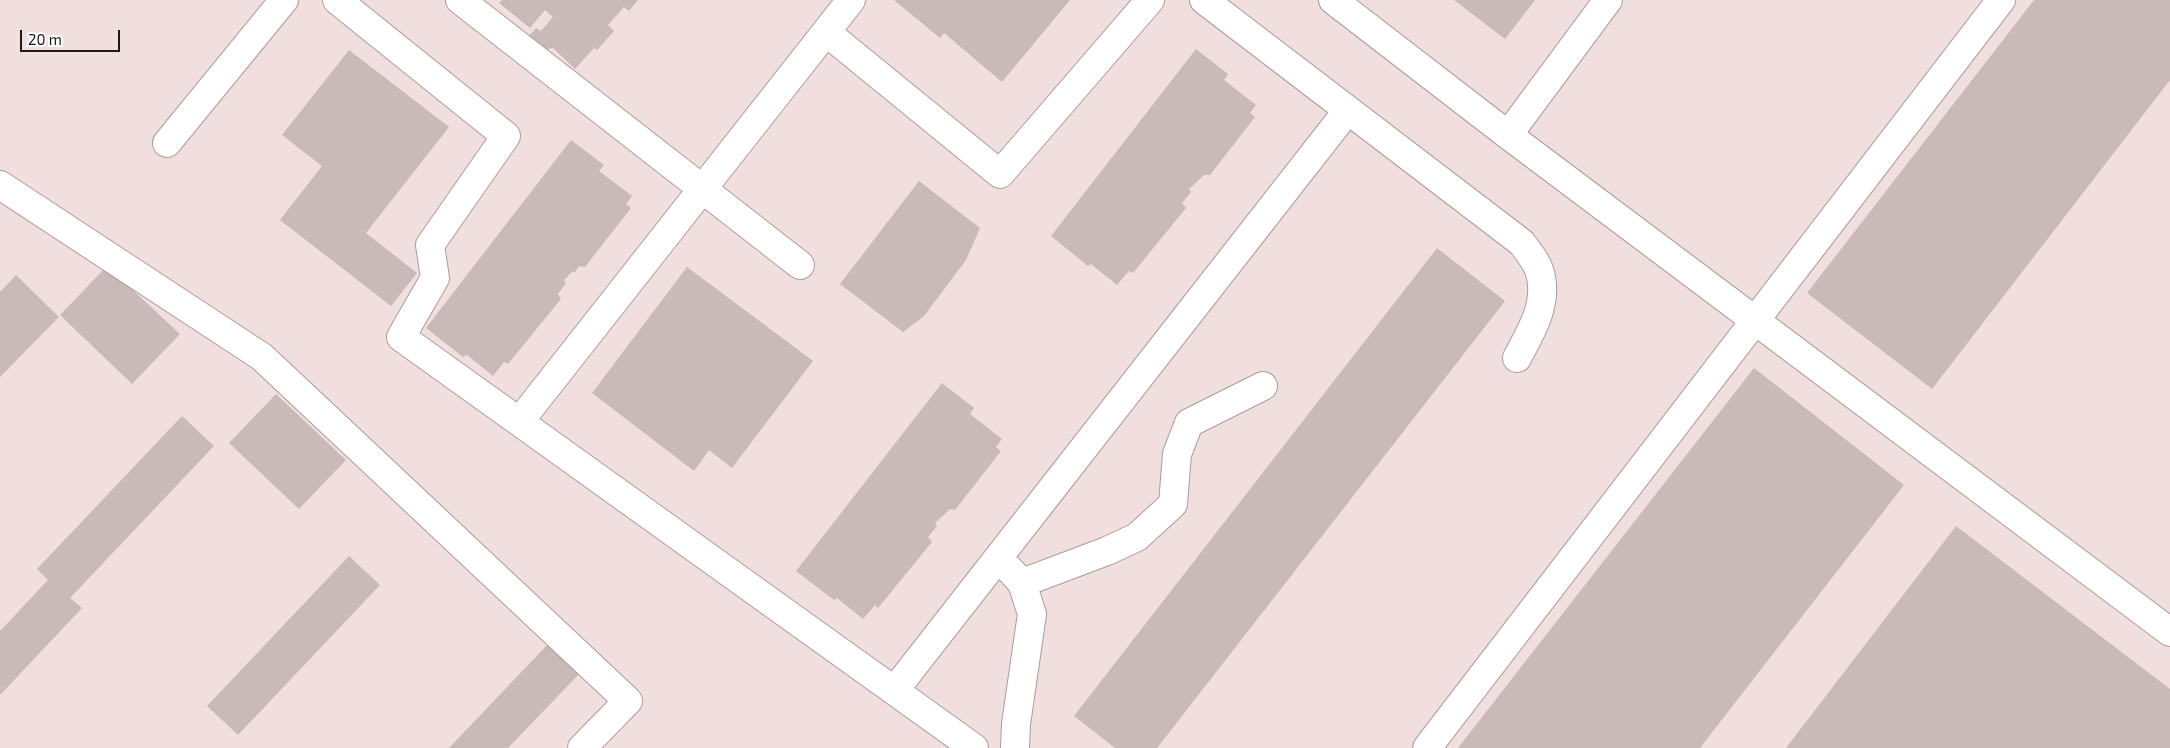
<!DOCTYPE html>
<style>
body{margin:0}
#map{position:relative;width:2170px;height:748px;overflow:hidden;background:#f0dfde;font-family:"Exo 2",sans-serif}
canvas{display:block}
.scale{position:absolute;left:20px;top:30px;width:100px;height:22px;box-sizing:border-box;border:2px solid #1e1818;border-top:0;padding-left:6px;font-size:15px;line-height:18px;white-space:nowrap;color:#1e1818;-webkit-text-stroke:4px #fff;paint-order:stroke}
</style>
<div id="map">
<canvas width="2170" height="748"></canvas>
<div class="scale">20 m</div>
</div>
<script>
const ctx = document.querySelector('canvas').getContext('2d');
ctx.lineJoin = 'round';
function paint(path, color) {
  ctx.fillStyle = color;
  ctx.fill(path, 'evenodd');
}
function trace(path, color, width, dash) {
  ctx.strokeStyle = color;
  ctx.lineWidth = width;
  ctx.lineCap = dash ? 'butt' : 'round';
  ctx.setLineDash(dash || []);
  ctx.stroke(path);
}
const building = new Path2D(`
 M502,0H638L629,11L624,7L608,25L614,31L597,50L594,48L575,69L553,48L544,50L528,37L536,28L541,31L553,17L545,10L530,28L499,3Z
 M894,0H1070L1002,82L944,33L940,38Z
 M1454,0H1535L1505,39Z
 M2034,0H2170V80L1932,389L1807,293Z
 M1196,49L1228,74L1224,80L1256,105L1250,113L1255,117L1210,175H1204L1189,189L1191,192L1182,203L1186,208L1133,273L1129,271L1117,285L1091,264L1088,266L1051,236Z
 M349,50L449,127L366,233L417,273L391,306L280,220L322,166L282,135Z
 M571,140L604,165L599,171L632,196L626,204L631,208L585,267L579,266L575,272H572L564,280L566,283L558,294L561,299L508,364L504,362L493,376L467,355L463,357L426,328Z
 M919,181L980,228L966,260L924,316L903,332L840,284Z
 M1437,248L1505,301L1157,748H1115L1074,716Z
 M107,266L180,334L132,384L60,315Z
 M687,267L813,361L732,468L709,450L694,471L592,393Z
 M16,275L59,317L0,377V292Z
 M1754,368L1904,485L1700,748H1458Z
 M942,383L974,408L970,414L1002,439L996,447L1001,451L955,510L950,509L935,523L937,526L928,537L932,542L878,608L875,605L863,619L837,598L834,600L796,571Z
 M276,394L346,460L299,509L229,443Z
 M182,416L214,446L70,598L82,608L0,695V631L48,580L37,569Z
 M1956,526L2170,689V748H1786Z
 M349,556L380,585L238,735L207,706Z
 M550,642L581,672L508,748H449Z`);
const street = new Path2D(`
 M337,0L506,136L430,245L435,278L401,337L974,748
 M460,0L800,265
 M1204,0L1522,243C1529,253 1539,264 1541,277C1547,307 1530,333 1517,358
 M1333,0L1508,135L2170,632
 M826,32L1000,174L1150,0
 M1508,135L1608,0
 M167,143L284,0
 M0,185L262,357L628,701L582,748
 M519,422L851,0
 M1010,570L1022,583L1032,614L1016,724L1015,748
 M1022,583L1107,551L1137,537L1173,504L1177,454L1189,423L1263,386
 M894,691L1348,110
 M1427,748L2001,0`);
paint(building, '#cab9b9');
trace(street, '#ac9c9c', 30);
trace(street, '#fff', 28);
</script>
